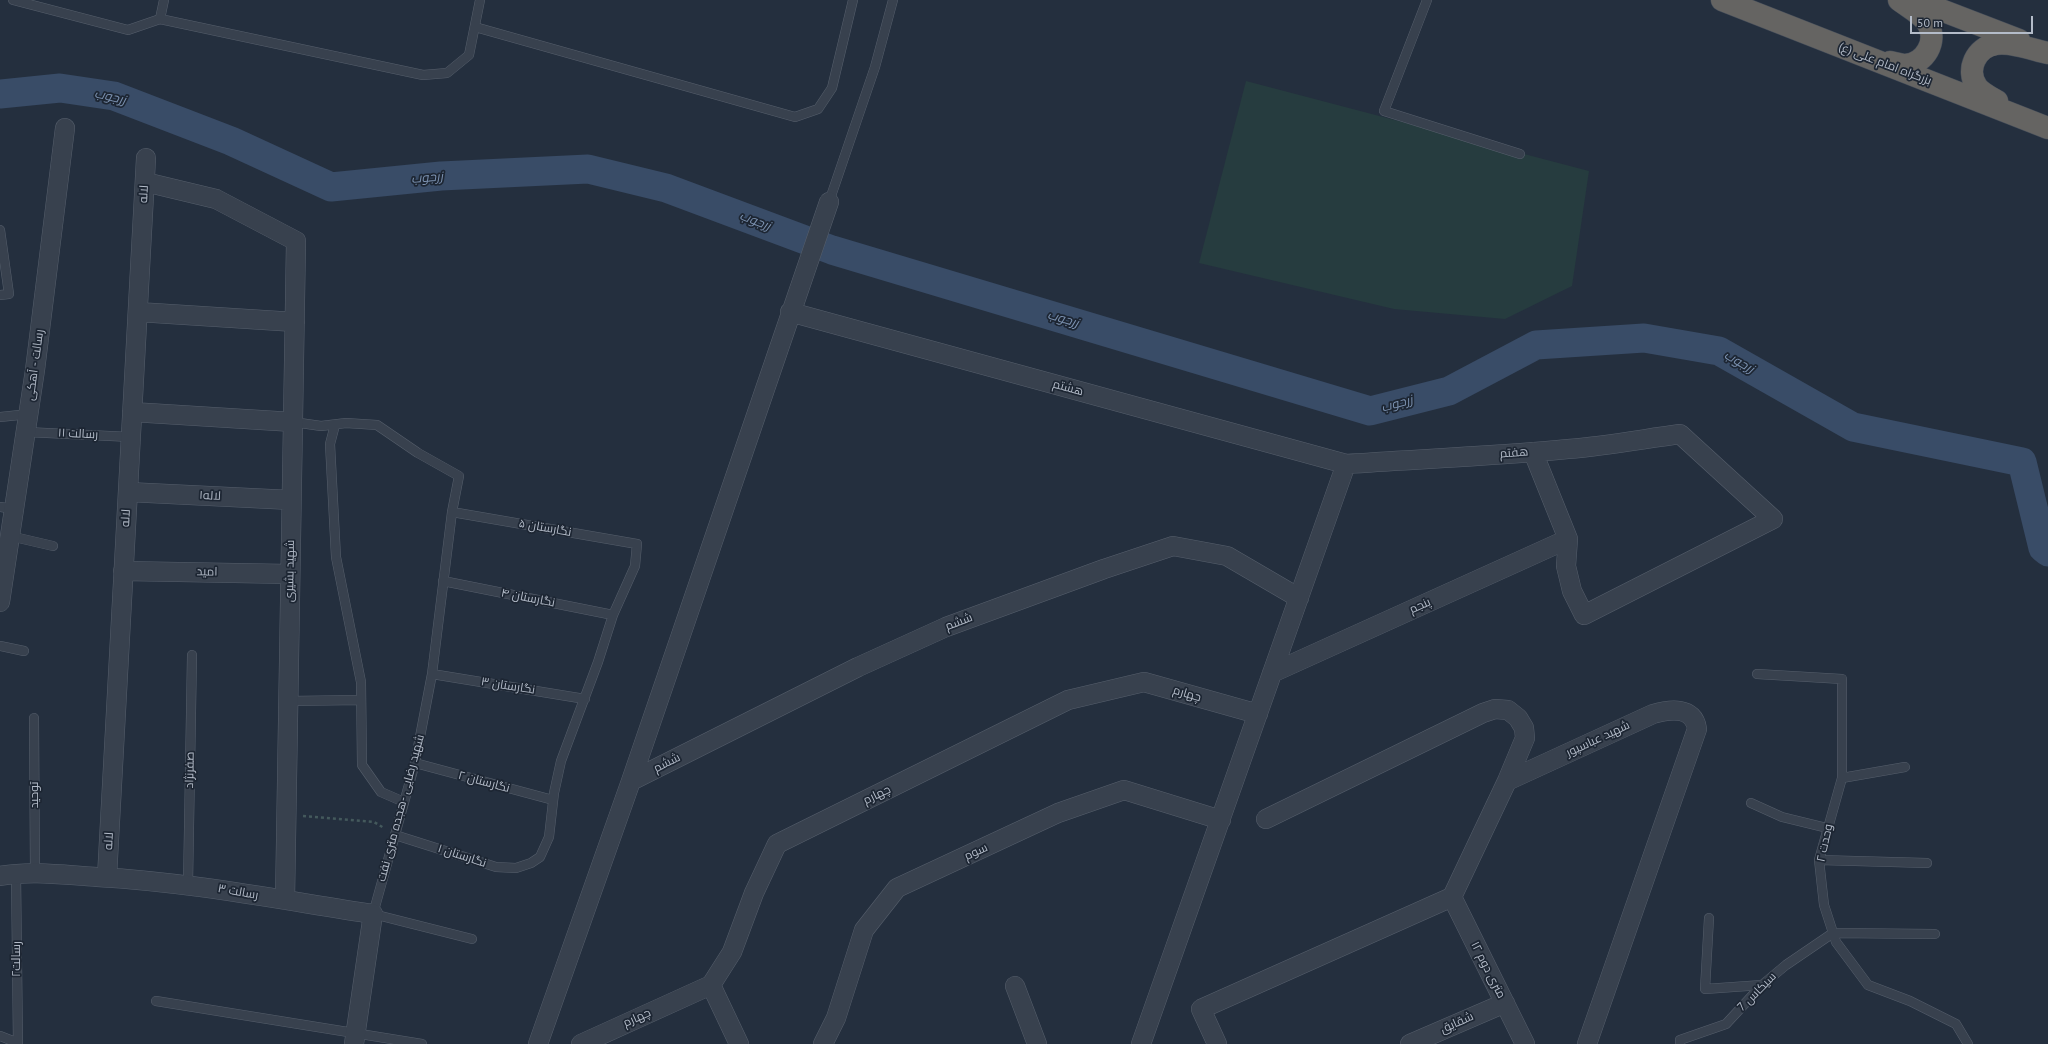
<!DOCTYPE html>
<meta charset="utf-8">
<style>
body{margin:0}
#map{position:relative;width:2048px;height:1044px;overflow:hidden;background:#242f3e;font-family:"PT Sans",sans-serif}
canvas{display:block}
.scale{position:absolute;left:1910px;top:16px;width:123px;height:18px;box-sizing:border-box;border:2px solid #b4bcc9;border-top:0;padding-left:5px;font-size:12px;line-height:14px;white-space:nowrap;color:#b4bcc9;-webkit-text-stroke:3px #1d2633;paint-order:stroke}
</style>
<div id="map">
<canvas width="2048" height="1044"></canvas>
<div class="scale">50 m</div>
</div>
<script>
const ctx = document.querySelector('canvas').getContext('2d');
ctx.lineJoin = 'round';
function paint(path, color) {
  ctx.fillStyle = color;
  ctx.fill(path, 'evenodd');
}
function trace(path, color, width, dash) {
  ctx.strokeStyle = color;
  ctx.lineWidth = width;
  ctx.lineCap = dash ? 'butt' : 'round';
  ctx.setLineDash(dash || []);
  ctx.stroke(path);
}
function write(font, color, halo, rows, align = 'center') {
  ctx.font = font + ' "PT Sans",Cairo,sans-serif';
  ctx.lineWidth = 3.5;
  ctx.setLineDash([]);
  ctx.textBaseline = 'middle';
  ctx.strokeStyle = halo;
  ctx.fillStyle = color;
  for (const [text, x, y, turn = 0] of rows) {
    ctx.save();
    ctx.translate(x, y);
    ctx.rotate((+turn || 0) * Math.PI / 180);
    ctx.textAlign = isNaN(turn) ? turn : align;
    if (halo) ctx.strokeText(text, 0, 0);
    ctx.fillText(text, 0, 0);
    ctx.restore();
  }
}
const green = new Path2D(`
 M1246,81L1589,171L1572,286L1505,319L1394,309L1199,263Z`);
const river = new Path2D(`
 M0,94L60,88L114,96L231,141L331,187L441,176L588,169L666,188L832,250L1370,411L1449,391L1536,345L1644,338L1719,351L1853,427L2022,462L2043,548L2048,552`);
const path = new Path2D(`
 M303,816L374,822L384,828`);
const service = new Path2D(`
 M13,0L128,30L160,19L164,0
 M1427,0L1384,111L1520,154
 M160,19L423,75L447,73L469,55L480,0
 M475,27L795,117L818,109L832,88L853,0
 M829,202L875,67L893,0
 M0,230L9,294L0,295
 M0,417L29,414
 M293,422L321,426L346,423L377,425L418,453L459,476L452,512L432,674L415,763L373,914L472,939
 M335,425L330,444L336,557L361,682L362,765L381,792L404,802
 M26,432L131,437
 M0,507L14,509
 M10,536L53,546
 M443,581L613,615
 M0,646L24,651
 M432,674L585,699
 M1757,674L1842,679V778L1819,860L1824,905L1836,942L1868,985L1910,1001L1956,1024L1968,1044
 M288,701L361,700
 M34,718L35,873
 M415,763L553,800
 M1842,778L1905,767
 M1751,803L1782,817L1827,828
 M395,835L496,867L516,868L531,863L540,857L549,837L554,793L561,761L598,662L613,615L635,566L637,544L452,512
 M1819,860L1927,863
 M16,873L18,1044
 M188,885L192,655
 M1709,918L1705,989L1762,985
 M156,1001L422,1044
 M0,1036L18,1043
 M1680,1044V1040L1726,1024L1762,985L1786,965L1833,933L1935,934`);
const minor = new Path2D(`
 M145,182L216,199L296,241L285,900
 M138,312L295,322
 M790,312L1346,464C1420,459 1495,456 1568,449C1606,446 1643,439 1680,434L1773,519L1584,615L1572,591L1566,566L1568,539L1533,452
 M132,412L293,422
 M128,492L291,500
 M123,571L290,574
 M0,602L35,370L65,128
 M1272,673L1568,539
 M631,781L858,667L946,627L1104,569L1173,546L1227,556L1299,598
 M1507,781L1653,714C1670,709 1694,706 1697,729L1587,1044
 M0,876C32,870 64,875 97,877C190,882 281,900 373,914L354,1044
 M107,877L146,158
 M1452,897L1525,1044
 M711,985L739,1044
 M1015,986L1037,1044
 M538,1044L631,781L829,202
 M581,1044L711,985L732,952L754,893L777,844L1068,700L1144,682L1258,714
 M823,1044L836,1018L864,930L897,888L1058,813L1124,790L1221,820
 M1141,1044L1346,464
 M1217,1044L1201,1009L1452,897L1507,781L1525,738L1524,728L1518,718L1508,710L1495,709L1483,713L1266,819
 M1410,1044L1505,1003`);
const trunk = new Path2D(`
 M1722,0L2048,128
 M1915,0L2019,40
 M1890,62C1895,63 1900,65 1905,65C1925,64 1938,41 1928,24C1922,14 1908,7 1899,0
 M1997,101C1990,97 1982,93 1977,87C1965,70 1976,47 1996,44C2009,41 2034,50 2048,53`);
const streetNames = [
 ["بزرگراه امام علی (ع)",1885,64,21],
 ["لاله",144,194,-87],
 ["رسالت - آهکی",35,365,-82],
 ["هشتم",1068,388,15],
 ["رسالت ۱۱",78,434,3],
 ["هفتم",1514,453,-4],
 ["لاله۱",210,496,3],
 ["لاله",126,518,-87],
 ["نگارستان ۵",545,528,10],
 ["شهید بشیری",290,571,-89],
 ["امید",207,572,1],
 ["نگارستان ۴",528,598,11],
 ["پنجم",1420,606,-24],
 ["ششم",959,622,-21],
 ["نگارستان ۳",508,686,9],
 ["چهارم",1187,694,16],
 ["شهید عباسپور",1598,739,-25],
 ["ششم",667,763,-27],
 ["صفرنژاد",190,770,-89],
 ["نگارستان ۲",484,782,15],
 ["توحید",35,795,-90],
 ["چهارم",877,795,-26],
 ["شهید رضایی -هجده متری نفت",401,808,-75],
 ["لاله",109,841,-87],
 ["وحدت ۲",1825,843,-78],
 ["سوم",976,852,-25],
 ["نگارستان ۱",462,856,18],
 ["رسالت ۳",238,892,10],
 ["رسالت۲",17,959,-90],
 ["۱۲ متری دوم",1488,970,63],
 ["سیکاس 7",1757,992,-45],
 ["چهارم",637,1018,-24],
 ["شقایق",1457,1023,-24]
];
const waterNames = [
 ["زرجوب",110,97,13],
 ["زرجوب",427,178,-5],
 ["زرجوب",755,221,21],
 ["زرجوب",1063,319,17],
 ["زرجوب",1739,362,30],
 ["زرجوب",1397,404,-15]
];
paint(green, '#263c3f');
trace(river, '#394c67', 29);
trace(service, '#565f6c', 10);
trace(minor, '#565f6c', 20);
trace(trunk, '#434c59', 23);
trace(path, '#44595c', 2.5, [3, 3]);
trace(service, '#38414e', 9);
trace(minor, '#38414e', 19);
trace(trunk, '#656462', 22);
write('12px', '#b4bcc9', '#1d2633', streetNames);
write('italic 13px', '#7c92b1', '#1d2633', waterNames);
</script>
